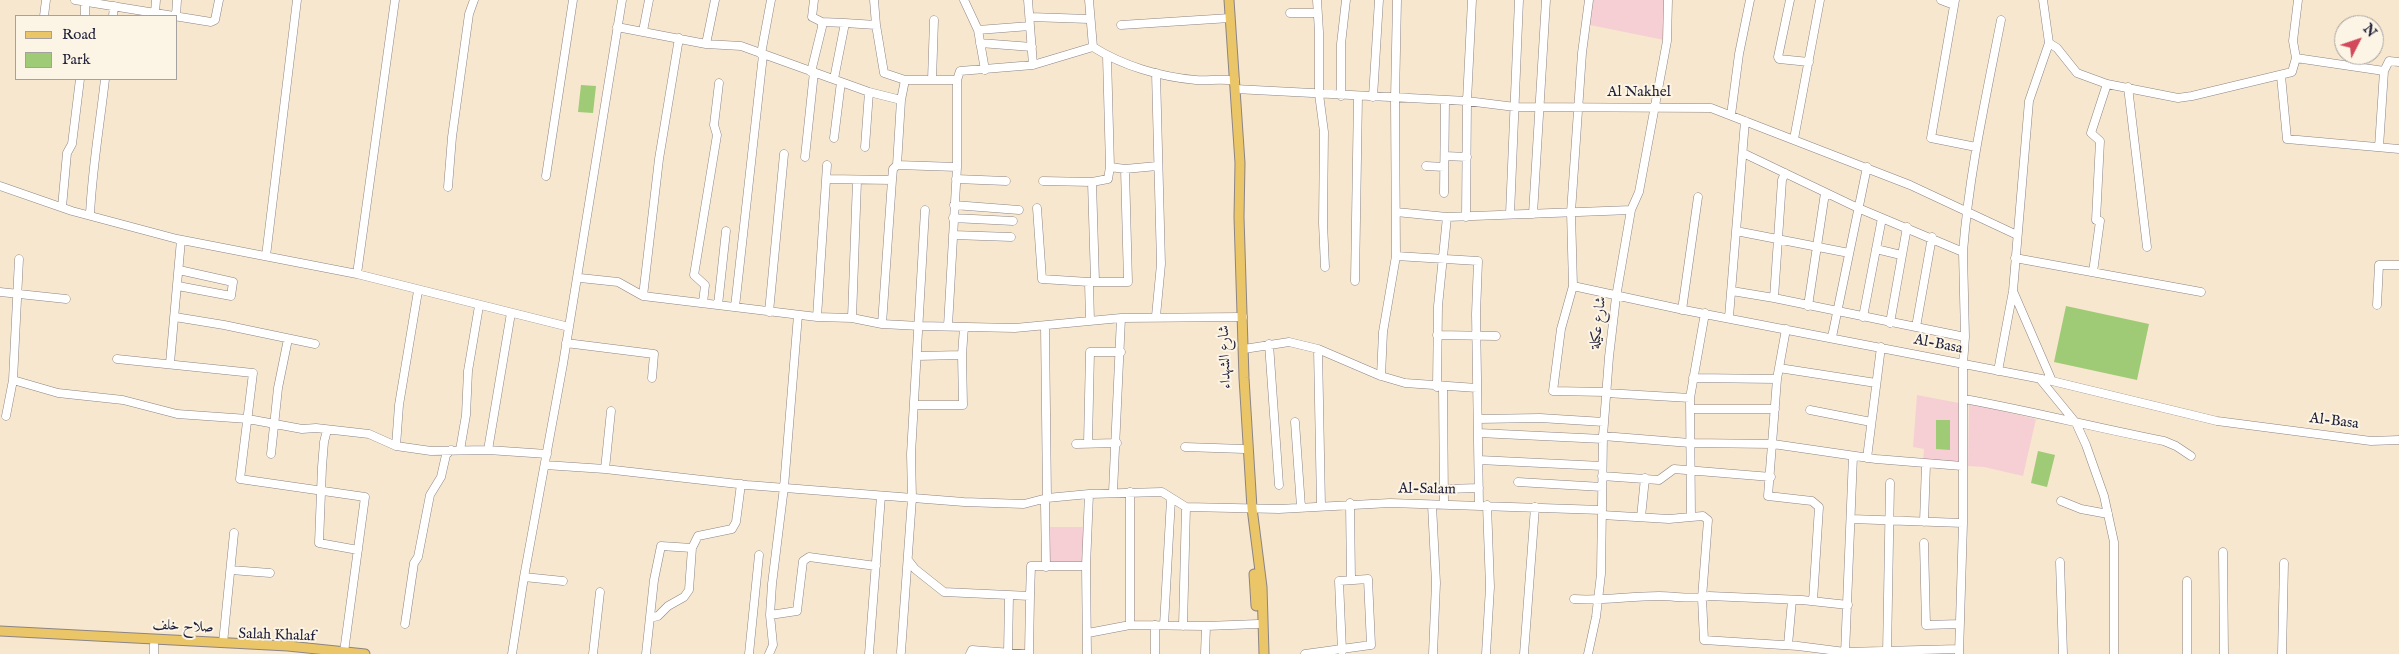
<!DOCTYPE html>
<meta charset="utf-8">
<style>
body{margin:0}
#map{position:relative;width:2399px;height:654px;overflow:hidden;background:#f7e7ce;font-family:"IM FELL English",serif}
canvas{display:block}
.legend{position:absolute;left:15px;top:15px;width:162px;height:65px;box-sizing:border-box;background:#fcf5e5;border:1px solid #a5a1a1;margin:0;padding:6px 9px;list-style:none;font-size:15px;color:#22223b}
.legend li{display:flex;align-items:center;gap:10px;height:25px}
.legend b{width:25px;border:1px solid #a5a1a1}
.north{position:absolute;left:2334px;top:15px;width:50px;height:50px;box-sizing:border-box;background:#fcf5e5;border:1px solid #a5a1a1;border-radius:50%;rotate:49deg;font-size:14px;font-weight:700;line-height:20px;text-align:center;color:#22223b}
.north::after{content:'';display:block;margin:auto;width:18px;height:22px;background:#d1495b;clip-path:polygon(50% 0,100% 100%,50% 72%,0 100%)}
</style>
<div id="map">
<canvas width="2399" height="654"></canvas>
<ul class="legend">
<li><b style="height:6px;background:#ebc669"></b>Road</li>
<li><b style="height:14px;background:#9fca76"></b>Park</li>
</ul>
<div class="north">N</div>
</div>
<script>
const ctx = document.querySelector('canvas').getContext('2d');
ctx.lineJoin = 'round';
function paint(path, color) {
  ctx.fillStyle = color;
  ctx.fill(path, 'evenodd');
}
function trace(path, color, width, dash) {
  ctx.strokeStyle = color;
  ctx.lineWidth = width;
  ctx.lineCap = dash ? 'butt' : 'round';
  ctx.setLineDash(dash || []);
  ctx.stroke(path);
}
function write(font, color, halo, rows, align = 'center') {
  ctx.font = font + ' "IM FELL English",Amiri,serif';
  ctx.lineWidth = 4;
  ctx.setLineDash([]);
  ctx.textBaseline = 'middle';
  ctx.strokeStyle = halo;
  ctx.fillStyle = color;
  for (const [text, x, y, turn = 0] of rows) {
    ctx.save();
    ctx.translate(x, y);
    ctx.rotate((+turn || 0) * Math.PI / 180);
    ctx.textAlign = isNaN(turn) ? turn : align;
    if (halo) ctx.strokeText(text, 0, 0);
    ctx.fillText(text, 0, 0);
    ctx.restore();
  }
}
const built = new Path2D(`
 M1588,0H1665L1664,40L1585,24Z
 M1917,395L1959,403V464L1923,461L1924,449L1913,447Z
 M1969,403L2036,419L2023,476L1984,467L1968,466Z
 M1046,527H1083L1085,564L1047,565Z`);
const green = new Path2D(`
 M581,85L596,86L593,113L578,112Z
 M2066,306L2149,324L2137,380L2054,362Z
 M1936,420H1950V450L1936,449Z
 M2038,451L2055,455L2047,487L2031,483Z`);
const minor = new Path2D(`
 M75,0L211,22L215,20L219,0
 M964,0L978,30L985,70
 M1028,0L1033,65
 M1089,0L1093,47C1123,66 1161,77 1196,80C1209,81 1222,78 1235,81
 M1317,0L1319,32V94L1324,132L1323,223L1325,267
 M1589,0L1582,53L1571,212L1573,286L1684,310L2052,381L2217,421L2371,441L2399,440
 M1790,0L1778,57L1779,59L1809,62
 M1941,0L1954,5
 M1955,0L1931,138L1976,147
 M85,1V16
 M155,13L156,0
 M1290,13H1317
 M44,16L46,0
 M113,16L114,6
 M176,16L177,0
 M1030,17L1089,19
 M822,22L845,23
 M1121,25L1230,18
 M617,27L706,44L741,46L869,92L901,100L905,80L884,73L876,25L874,0
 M978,30L1030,26
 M643,31L649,0
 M980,43L1032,47
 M2049,43L2057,48L2077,73L2107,84L2178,98L2192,96L2292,72L2296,58L2293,41L2298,0
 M706,44L715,0
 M761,54L771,0
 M1107,56L1110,167L1125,169L1157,166
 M2296,58L2384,71L2389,61L2399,62
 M811,72L822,27V22L812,17L814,0
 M2281,76L2287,139L2399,149
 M834,79L845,23L876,25
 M905,80H957
 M932,80L934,20
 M2128,87L2147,247
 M1235,89L1467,101L1515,107L1711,108L1910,185L2017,235
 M1341,96V44L1346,0
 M1373,97L1379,0
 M1731,115L1739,54L1750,0
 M834,138L841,82
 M1794,139L1820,0
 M865,147L869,92
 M2379,147L2384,71
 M1743,153L1858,208L1963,252L1965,337L1963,364V523L1959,654
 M1445,156L1467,157
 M805,157L814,72
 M897,165L957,167
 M1426,166L1444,167
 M546,176L573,0
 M827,179L892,180
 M956,179L1006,181
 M1043,181L1092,182L1108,179L1110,167
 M1092,182L1095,281
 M0,186L72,211L177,239L357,274L569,327
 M448,187L452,137L469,14L474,0
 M1444,193L1445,101
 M954,205L1019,210
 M62,207L67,153L72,144L80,79
 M1037,208L1042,279L1089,282L1090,321
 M1396,212L1447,217L1631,210
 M1510,214L1519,0
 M1533,214L1546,0
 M90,215C92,169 100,124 105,79
 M1466,217L1467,101L1472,0
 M953,218L1013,221
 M1736,231L1849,253
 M953,235L1011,237
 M1876,249L1901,255
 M1963,252C1969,173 1986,97 2001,20
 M266,256L297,0
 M1396,256L1478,261L1476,314L1479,505
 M2015,258L2201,292
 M2093,272L2100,221L2096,220L2100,141L2091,133L2107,84
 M357,274L395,0
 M580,278L618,282L643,296L817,317L852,318L882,324L920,326L1015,328L1121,318L1243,317
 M1355,281L1358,96
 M1089,282H1128L1125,169
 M178,286L231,296L233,282L179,270
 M1573,286L1561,329L1553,391L1606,392
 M1732,291L1774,298L1965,337
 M2013,291L2052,381
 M0,292L66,299
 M643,296L659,159L679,38
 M1774,298L1782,180L1785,173
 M703,303L705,285L694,275L717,135L714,125L719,83
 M718,305L726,231
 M2377,305L2379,265H2399
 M1808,306L1825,193
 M735,307L763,55
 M1682,310L1698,197
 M769,312L784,154
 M1705,313L1690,398L1691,517L1703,516L1708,520L1702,598L1704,640L1798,646L1845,652L1959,649
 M1156,316L1161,264L1156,73
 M175,317L224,325L315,344
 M817,317L827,165
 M1729,317L1745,121
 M1863,317L1882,218
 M852,318L857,181
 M1890,323L1907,227
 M882,324L892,180L893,169L897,165L901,100
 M948,326L957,167V80L960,71L1033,65L1093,47
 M1045,326L1047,498L1045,503L1046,567
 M1916,327L1932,237
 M1786,329L1777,379L1768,496L1812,501L1819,507L1813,601
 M1437,335L1496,336
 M1832,337L1867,167
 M566,343L654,354L652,378
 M1269,344L1279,485
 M1244,349L1289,342L1318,349L1381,376L1405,383L1477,388
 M1318,349L1321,506
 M917,356L962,355
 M117,359L253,373L240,479L365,497L344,652
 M170,363L181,240
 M1779,368L1876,383
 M1998,371L2013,291L2029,101L2049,43L2043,0
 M1381,376L1383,332L1396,256L1395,99L1397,0
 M1693,378L1777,379
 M2040,379L2076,423L2086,445L2104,496L2114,542V654
 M13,380L58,393L123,400L177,414L248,419L302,429L316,428L369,434L396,446L431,451L488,450L547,454
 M1437,387L1438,306L1447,217
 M1443,387L1444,504
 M1606,393L1690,398
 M1964,399C2031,411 2097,428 2164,441L2176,446L2191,456
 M915,405H963L962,355L964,327
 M1690,409H1775
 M1810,410L1871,422
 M6,416L13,380L19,259
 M1478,419L1540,418L1604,422
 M1295,422L1301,507
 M327,430L324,442L322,467L319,543L358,550
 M1479,433L1603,439
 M1603,436L1690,443L1773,444L1876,459L1962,466
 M1088,443L1090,352H1121
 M1076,444L1117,443
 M396,446L399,405L418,291
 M1185,447L1244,449
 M460,450L466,415L468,371L479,306
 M488,450L511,313
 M271,454L278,388L288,339
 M1867,458L1881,347
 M1479,460L1602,466
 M545,465L605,469L747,485L964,502L1024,504L1047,498L1089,494L1162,492L1186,507L1279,509L1390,503L1602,510
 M605,469L611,411
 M1602,476L1659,480L1674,469L1771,477
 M1518,482L1602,487
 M1445,489L1479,488
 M1113,492L1121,318
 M1130,492V625
 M2061,501L2081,509L2108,514
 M1350,503L1351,580
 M1432,505L1436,583L1433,654
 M1602,515L1669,519L1691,517
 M1641,517L1645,478
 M1851,519L1963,523
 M1924,522L1926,464
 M1924,543L1926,625L1960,624
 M2223,552L2224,654
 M908,560L915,569L944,592L1030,596L1029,654
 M2060,562L2063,654
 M231,570L270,573
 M524,577L563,581
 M1030,596L1031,566H1086
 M1574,599C1602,601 1630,596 1659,596C1676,596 1693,600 1709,596L1802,600L1848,605
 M770,615L797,611L803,561L809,557L876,566
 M650,618L658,616L668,606L684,597L689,590L692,548L698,536L732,529L736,522L741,484
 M405,624L414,563L418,557L430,495L441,477L446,455L451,450
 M1155,625V654
 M1164,625L1171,499
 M1183,626L1186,507
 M1206,626L1258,624
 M1088,633L1130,625L1206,626L1205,654
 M223,643L234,533
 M1788,645L1792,600
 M901,652L912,498L911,454L925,210
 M154,654V645
 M512,654L524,577L563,364L622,0
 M593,654L600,592
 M646,654L654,580L661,546L692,548
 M749,654L759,555
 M769,654L773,645L770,615L772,584L784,487L798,315
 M869,654L881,496
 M970,654L972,650L1025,654
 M1008,654L1009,596
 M1087,654L1086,566L1089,494
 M1305,654L1371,645L1368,579L1339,581L1342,651
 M1486,654L1490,587L1487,505
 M1524,654L1535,507
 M1588,654L1596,617L1601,574L1603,436L1609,357L1616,297L1631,210L1639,192L1667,41L1668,0
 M1845,654L1853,456
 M1887,654L1890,483
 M2187,654V581
 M2282,654L2284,563`);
const major = new Path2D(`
 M1229,0L1240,163L1239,217L1244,378L1252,508L1262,587L1264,654
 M1254,574L1256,606
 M0,631L288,646L365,654`);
const streetNames = [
 ["Al Nakhel",1639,93],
 ["شارع عكيلة",1599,323,-83],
 ["Al-Basa",1938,345,11],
 ["شارع الشهداء",1226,357,-92],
 ["Al-Basa",2334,422,7],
 ["Al-Salam",1427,490,1],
 ["صلاح خلف",183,627,3],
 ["Salah Khalaf",277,636,2]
];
paint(built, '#f6cfd5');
paint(green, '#9fca76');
trace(minor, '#8c8484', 9);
trace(major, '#8c8484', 11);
trace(minor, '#fff', 8);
trace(major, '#ebc669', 9);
write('15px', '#22223b', '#fcf5e5', streetNames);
</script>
